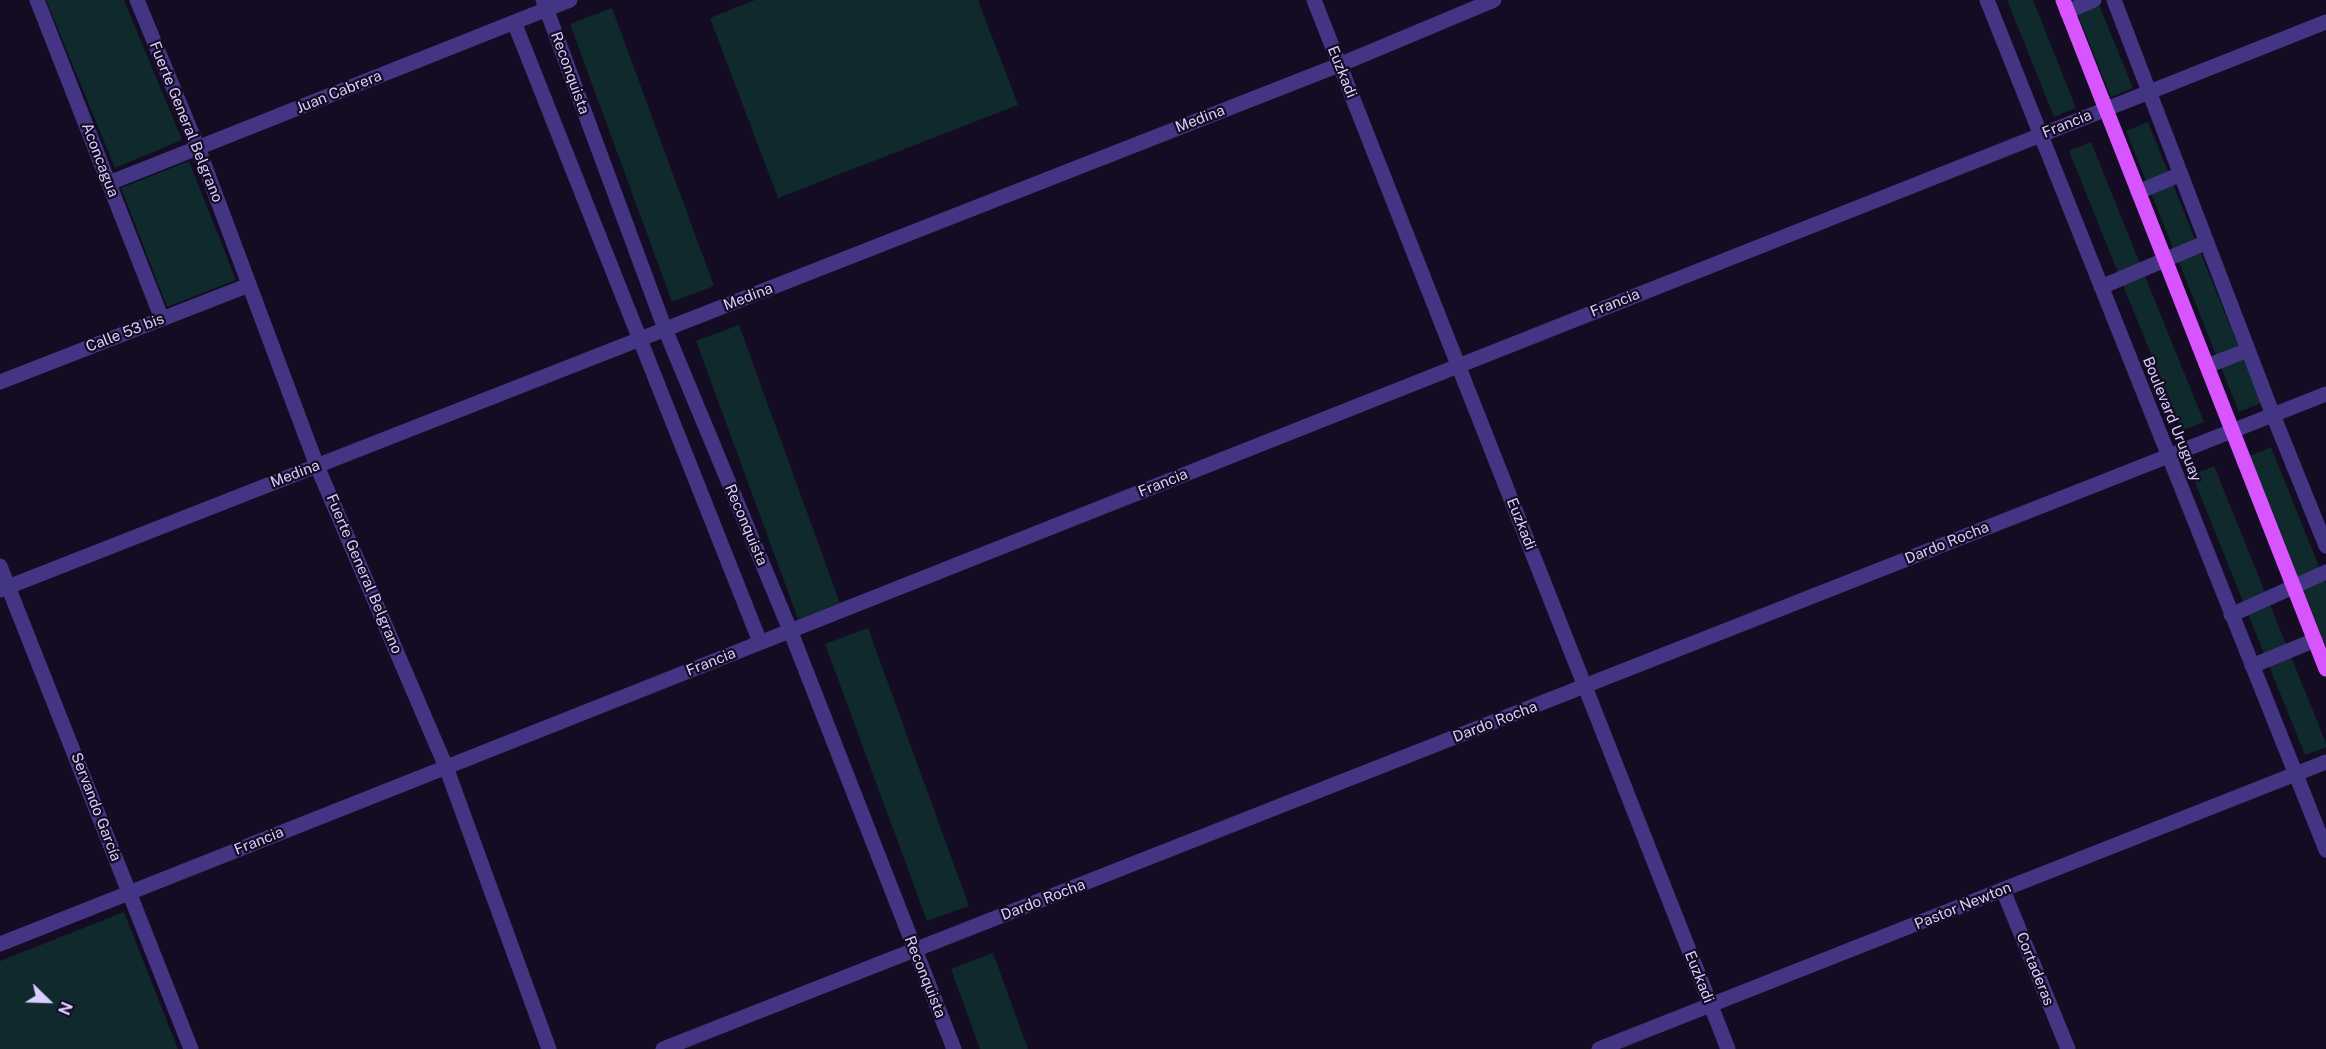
<!DOCTYPE html>
<meta charset="utf-8">
<style>
body{margin:0}
#map{position:relative;width:2326px;height:1049px;overflow:hidden;background:#130c22;font-family:"Public Sans",sans-serif}
canvas{display:block}
.north{position:absolute;left:18px;top:971px;width:60px;height:60px;-webkit-text-stroke:4px #130c22;paint-order:stroke;rotate:113deg;font-size:16px;font-weight:700;line-height:24px;text-align:center;color:#dacdff}
.north::after{content:'';display:block;margin:auto;width:21px;height:27px;background:#dacdff;clip-path:polygon(50% 0,100% 100%,50% 72%,0 100%)}
</style>
<div id="map">
<canvas width="2326" height="1049"></canvas>
<div class="north">N</div>
</div>
<script>
const ctx = document.querySelector('canvas').getContext('2d');
ctx.lineJoin = 'round';
function paint(path, color) {
  ctx.fillStyle = color;
  ctx.fill(path, 'evenodd');
}
function trace(path, color, width, dash) {
  ctx.strokeStyle = color;
  ctx.lineWidth = width;
  ctx.lineCap = dash ? 'butt' : 'round';
  ctx.setLineDash(dash || []);
  ctx.stroke(path);
}
function write(font, color, halo, rows, align = 'center') {
  ctx.font = font + ' "Public Sans",sans-serif';
  ctx.lineWidth = 4.5;
  ctx.setLineDash([]);
  ctx.textBaseline = 'middle';
  ctx.strokeStyle = halo;
  ctx.fillStyle = color;
  for (const [text, x, y, turn = 0] of rows) {
    ctx.save();
    ctx.translate(x, y);
    ctx.rotate((+turn || 0) * Math.PI / 180);
    ctx.textAlign = isNaN(turn) ? turn : align;
    if (halo) ctx.strokeText(text, 0, 0);
    ctx.fillText(text, 0, 0);
    ctx.restore();
  }
}
const green = new Path2D(`
 M46,0H124L182,140L115,168Z
 M755,0H978L1018,105L778,198L710,18Z
 M2007,0H2033L2076,108L2054,117Z
 M2072,0H2097L2133,88L2111,97Z
 M612,8L714,286L672,302L570,24Z
 M2148,122L2261,403L2239,412L2126,131Z
 M2091,142L2204,422L2182,431L2069,151Z
 M189,161L236,280L167,307L121,188Z
 M739,325L840,603L798,619L696,341Z
 M2271,447L2326,584V647L2249,456Z
 M2214,466L2326,743V747L2305,755L2192,475Z
 M868,628L969,906L927,921L825,644Z
 M124,912L178,1049H0V961Z
 M993,953L1028,1049H980L951,969Z`);
const minor = new Path2D(`
 M37,0L162,319
 M137,0L198,148L317,466L446,767L549,1049
 M543,0L665,329L790,630L954,1049
 M1314,0L1728,1049
 M1987,0L2326,850
 M2114,0L2273,415L2326,546
 M2067,12L2094,0
 M514,22L760,642
 M109,183L570,0
 M2138,192L2181,174
 M2101,287L2207,242
 M2207,366L2248,350
 M0,382L249,285
 M0,566L191,1049
 M0,590L1339,65L1494,0
 M2231,615L2326,572
 M2252,666L2315,640
 M2003,890L2068,1049
 M0,944L2326,22
 M663,1049L2326,394
 M1599,1049L2326,762`);
const major = new Path2D(`
 M2063,0L2326,669`);
const streetNames = [
 ["Euzkadi",1342,72,68],
 ["Reconquista",570,73,70],
 ["Juan Cabrera",339,92,-22],
 ["Medina",1200,119,-21],
 ["Fuerte General Belgrano",186,122,68],
 ["Francia",2067,124,-22],
 ["Aconcagua",100,160,69],
 ["Medina",748,297,-21],
 ["Francia",1615,303,-22],
 ["Calle 53 bis",125,333,-21],
 ["Boulevard Uruguay",2172,419,68],
 ["Medina",295,474,-21],
 ["Francia",1163,483,-22],
 ["Euzkadi",1521,524,68],
 ["Reconquista",746,525,67],
 ["Dardo Rocha",1947,543,-22],
 ["Fuerte General Belgrano",364,574,67],
 ["Francia",711,662,-22],
 ["Dardo Rocha",1495,722,-21],
 ["Servando García",96,807,69],
 ["Francia",259,841,-22],
 ["Dardo Rocha",1043,900,-21],
 ["Pastor Newton",1963,906,-22],
 ["Cortaderas",2035,969,68],
 ["Reconquista",925,977,68],
 ["Euzkadi",1699,977,68]
];
paint(green, '#0f292c');
trace(minor, '#433583', 15);
trace(major, '#d754ff', 15);
write('15px', '#dacdff', '#130c22', streetNames);
</script>
